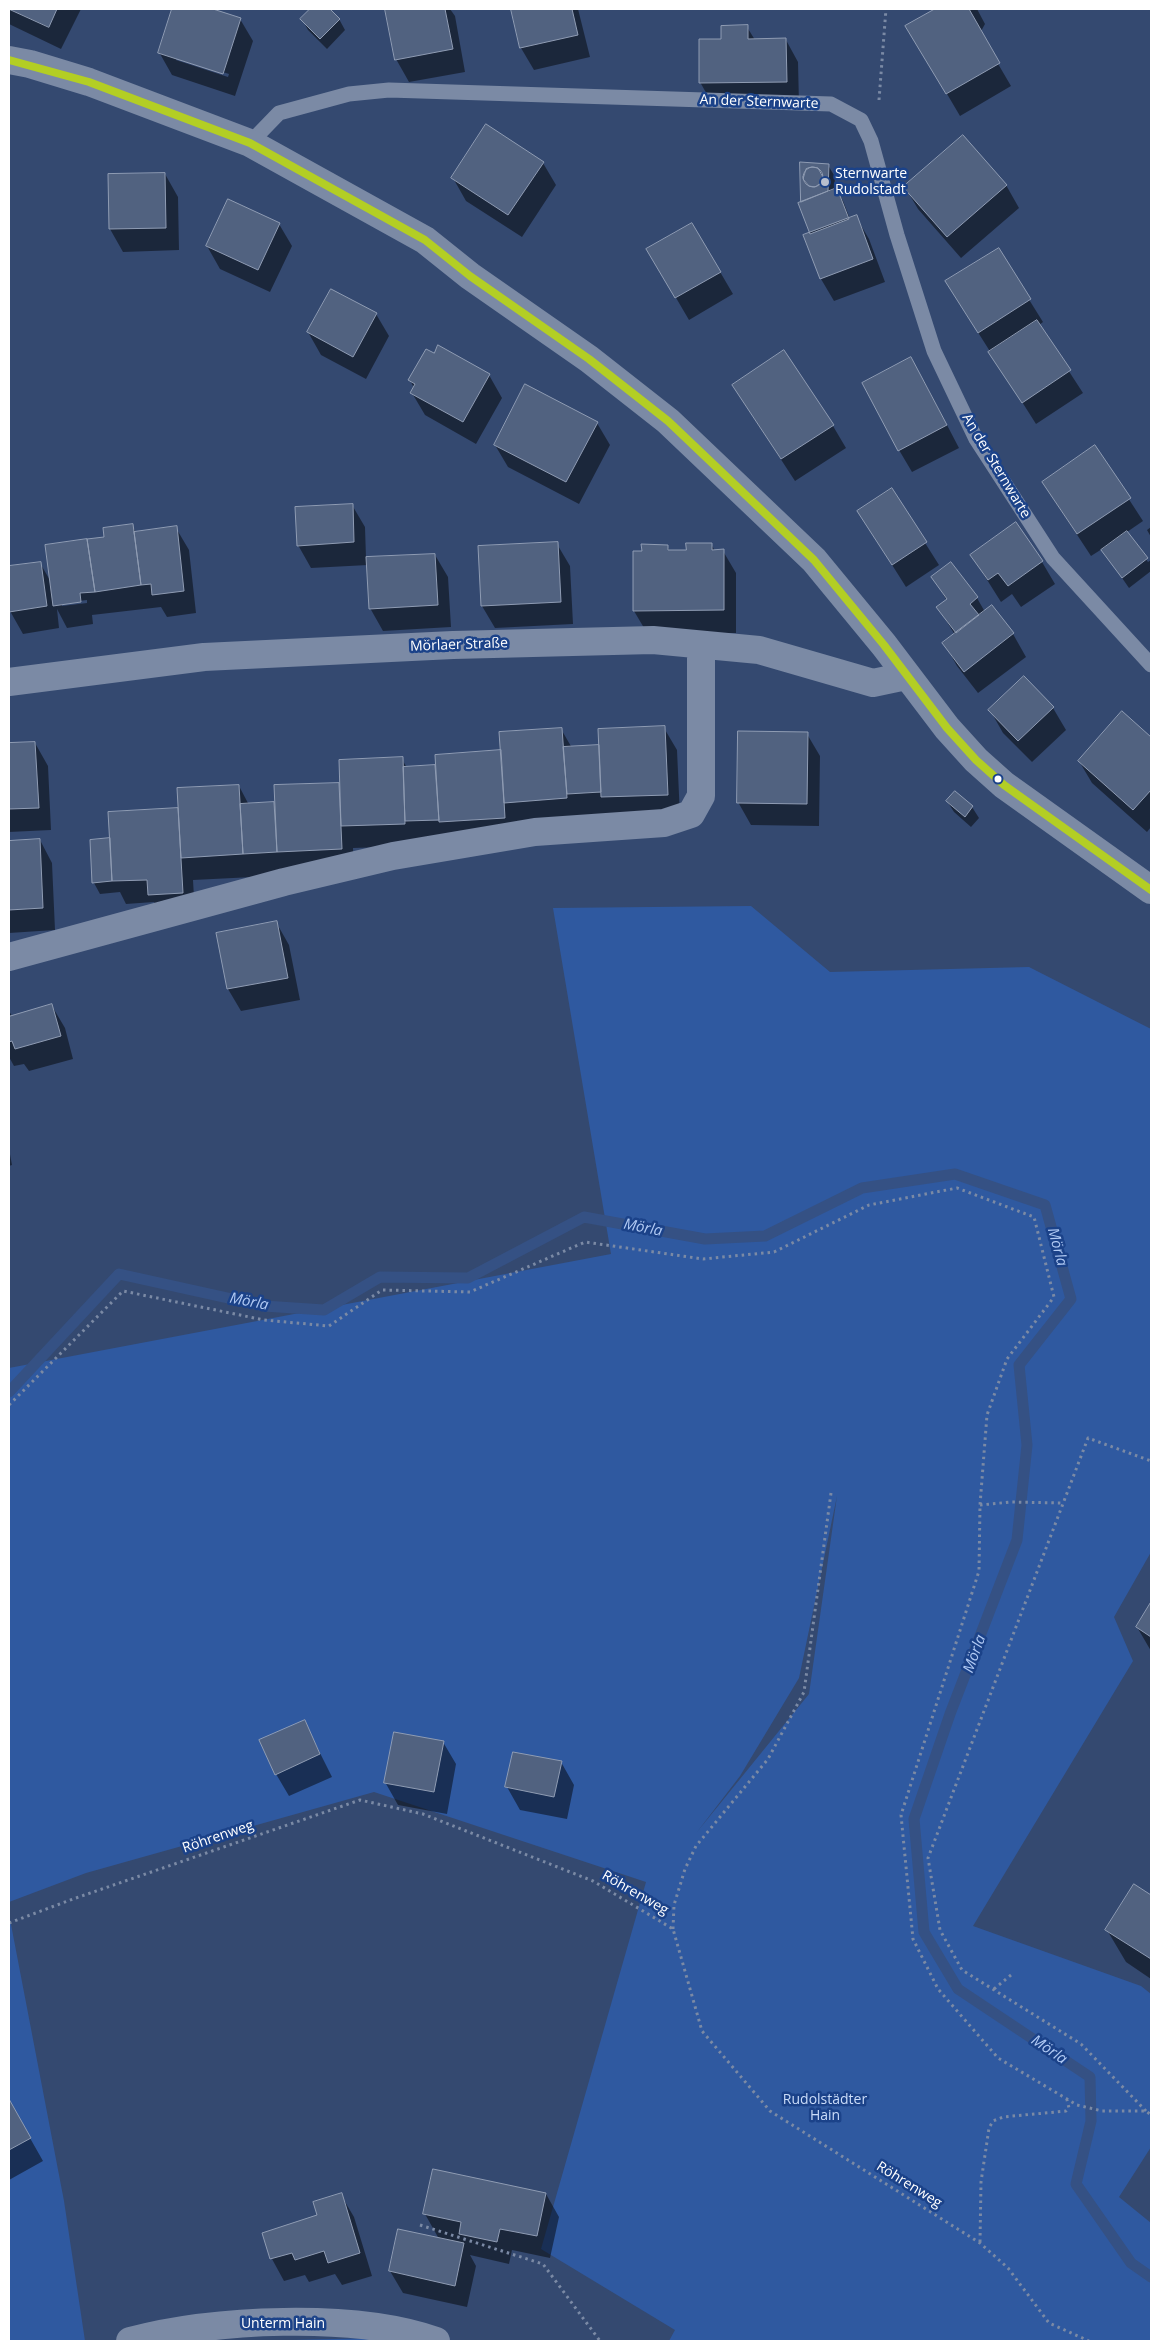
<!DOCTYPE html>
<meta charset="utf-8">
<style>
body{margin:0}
#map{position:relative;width:1160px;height:2350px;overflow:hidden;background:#344970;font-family:"Open Sans",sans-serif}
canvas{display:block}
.frame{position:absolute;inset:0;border:10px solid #fff;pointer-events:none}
</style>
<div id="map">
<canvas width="1160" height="2350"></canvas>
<div class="frame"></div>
</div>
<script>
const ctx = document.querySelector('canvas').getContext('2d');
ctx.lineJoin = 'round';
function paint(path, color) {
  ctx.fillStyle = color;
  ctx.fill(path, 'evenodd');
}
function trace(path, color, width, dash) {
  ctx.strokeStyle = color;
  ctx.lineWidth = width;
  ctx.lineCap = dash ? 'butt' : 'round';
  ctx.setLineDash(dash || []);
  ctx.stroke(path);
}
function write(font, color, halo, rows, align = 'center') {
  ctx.font = font + ' "Open Sans",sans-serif';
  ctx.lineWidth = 5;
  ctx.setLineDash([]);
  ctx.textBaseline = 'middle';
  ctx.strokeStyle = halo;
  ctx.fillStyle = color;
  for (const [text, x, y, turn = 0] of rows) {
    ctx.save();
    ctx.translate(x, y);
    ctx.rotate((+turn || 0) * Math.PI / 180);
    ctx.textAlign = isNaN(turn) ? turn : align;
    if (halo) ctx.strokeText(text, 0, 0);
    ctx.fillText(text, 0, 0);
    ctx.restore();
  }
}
const green = new Path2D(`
 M751,906L830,972L1029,967L1151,1029V1552L1114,1617L1133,1661L973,1926L1141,1986L1151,1994V2147L1119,2197L1151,2223V2341H669L675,2330L541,2249L646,1882L374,1792L86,1873L9,1902V1368L611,1254L553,908ZM837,1496L809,1694L697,1832L740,1776L799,1678Z
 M9,1914L64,2201L85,2341H9Z
 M378,2338L388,2341H249Z`);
const shadow = new Path2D(`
 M9,9H81L61,49L9,24Z
 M174,9H209L240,19L253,41L235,96L172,75L159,52ZM176,57L229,74L228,77L176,60Z
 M312,9H328L339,19L345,30L327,49L308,30L302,19Z
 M387,9H450L455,16L465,72L409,82L396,59Z
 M512,9H578L590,57L534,70L521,48Z
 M937,9H977L985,24L980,33L1011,86L960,116L907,26Z
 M747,27L755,40H786L798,62L799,104L713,105L700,82L722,40Z
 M543,163L556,185L522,237L466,201L453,178Z
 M801,164L828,165L835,177L834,191L837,190L843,201L850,219L856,217L869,239L885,282L834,301L821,279L802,203Z
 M165,174L178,197L179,250L123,252L110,229L109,176Z
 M1006,185L1019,208L961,258L918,209L905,187Z
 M279,224L292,246L270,292L220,269L207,246Z
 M692,224L733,294L689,320L648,250Z
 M998,250L1043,322L1039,325L1083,393L1036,424L960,304Z
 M376,314L389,336L366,379L321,355L308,332Z
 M489,375L502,398L476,444L425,415L412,393L414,388L410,380Z
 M924,381L959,448L912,472L899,450Z
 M733,386L833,426L846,448L795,481Z
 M597,423L610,445L579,504L508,467L495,445Z
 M1095,447L1143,521L1127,532L1148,562L1151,560V571L1129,588L1102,549L1091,556L1043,483Z
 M891,489L939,565L906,587L858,511Z
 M352,505L365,527L366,558L435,555L448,577L451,627L383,631L370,608L368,565L311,568L298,545Z
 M132,525L136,533L176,528L189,550L196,613L167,617L161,607L92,615L93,624L67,628L57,609L59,628L23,634L10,611L9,568L40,563L51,582L105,538ZM87,600V603L62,606V603Z
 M1151,527V537L1147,530Z
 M557,544L570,566L573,624L495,628L482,606Z
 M711,544L715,551H723L736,573V633H647L634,611L643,553L667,546L670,551H687Z
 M972,556L1042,562L1055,584L1021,607L1012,594L1001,602Z
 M933,577L977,598L985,612L992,607L1013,634L1026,657L978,693L957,666L944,643L955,635L938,607L947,601Z
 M1053,708L1066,730L1032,762L1003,733L990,710Z
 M1122,713L1151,739V827L1147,832L1092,783L1079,761Z
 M664,728L677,750L680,817L417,846L353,848L354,872L193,880L195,915L162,917L154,902L126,904L120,892L100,894L94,883L111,844L110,814L179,809L239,786L249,805L276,803L275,787L341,784L402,759L407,768L437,767L502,751L561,729L572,748L600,747Z
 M807,734L820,756L819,826L751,825L738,802Z
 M35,743L48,766L51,830L9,832V745Z
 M947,801L972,807L979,818L971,827L954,812Z
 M40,840L52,863L55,930L9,933V842Z
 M276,922L289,945L300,1000L241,1011L228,989L218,934Z
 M52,1006L65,1028L73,1059L29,1071L24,1064L14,1066L9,1057V1011L12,1016Z
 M9,1149L12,1165L9,1166Z
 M1151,1605V1651L1137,1627Z
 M304,1721L332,1777L289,1796L276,1774Z
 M443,1742L456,1764L447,1814L398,1805L385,1782Z
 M561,1762L574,1785L567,1819L520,1810L507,1787Z
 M1135,1886L1151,1896V1979L1126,1962L1107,1930Z
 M9,2101L43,2161L9,2180Z
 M546,2194L559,2217L550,2258L512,2250L509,2264L470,2255L476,2266L467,2307L403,2293L390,2271L439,2239L425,2214Z
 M341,2195L354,2217L372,2276L342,2285L335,2274L309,2282L305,2275L284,2281L272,2259L264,2233L319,2216Z`);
const stream = new Path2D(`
 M9,1392L119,1274L264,1306L324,1310L380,1277L468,1278L584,1217L705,1239L765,1236L862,1188L955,1174L1045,1205L1071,1299L1019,1365L1027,1445L1017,1540L950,1714L914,1819L924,1932L958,1989L1090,2077L1091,2121L1076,2184L1131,2263L1151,2277`);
const building = new Path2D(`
 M9,9H57L49,27Z
 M172,9H213L241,18L223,74L158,53Z
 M310,9H330L340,19L320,39L300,19Z
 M385,9H445L453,49L395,60Z
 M511,9H572L578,35L520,48Z
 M935,9H969L1000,63L946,94L905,26Z
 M748,25V39L786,38L787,82L699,83V39H721V26Z
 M486,124L544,162L508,215L451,178Z
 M963,135L1007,185L947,237L903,187Z
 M800,162L829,164L828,191L801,202ZM812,167L818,168L823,177L821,183L815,187L809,186L803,179L806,169Z
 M803 177a10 10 0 1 1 20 0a10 10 0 1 1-20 0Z
 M165,173L166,228L109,229L108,174Z
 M837,188L849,219L810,234L798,203Z
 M228,199L280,223L258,270L206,246Z
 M857,215L873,259L820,279L803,235Z
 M692,223L721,272L675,298L646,249Z
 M999,248L1031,299L978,333L945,281Z
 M331,289L377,313L353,357L307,332Z
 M1037,320L1071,370L1022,403L988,352Z
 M438,345L490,374L463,422L410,393L415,384L408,380L426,349L434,353Z
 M784,350L834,425L781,459L732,385Z
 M911,357L947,425L898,451L862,383Z
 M525,384L598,422L566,482L494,445Z
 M1095,445L1131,498L1077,534L1042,482Z
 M892,488L927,542L892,565L857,511Z
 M353,504L354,542L297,546L295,507Z
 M1016,522L1043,561L1008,586L998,573L988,580L970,555Z
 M133,524L141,585L95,592L87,539L104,537L103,528Z
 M177,526L184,591L152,595L151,584L141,585L134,532Z
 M1127,531L1148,558L1122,578L1101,550Z
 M87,539L95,592L80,593L81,602L53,606L45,545Z
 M558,542L561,602L481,606L478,546Z
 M686,543H712V550L724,549V610L633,611V551H642L641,544L668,545V550H686Z
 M435,554L438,605L369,609L366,557Z
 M41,562L47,606L9,612V566Z
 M951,562L978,597L970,604L979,615L956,633L936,607L947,599L931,577Z
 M992,605L1014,633L964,672L942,643Z
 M1024,676L1054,707L1018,741L988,710Z
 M1122,711L1151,737V790L1133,810L1078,761Z
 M665,726L668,795L601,797L598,729Z
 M562,728L567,798L504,803L499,732Z
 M738,731L808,732L807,804L737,803Z
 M35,742L39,808L9,809V743Z
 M599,745L601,792L567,794L563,747Z
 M501,750L505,818L439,822L435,755Z
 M403,757L405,824L341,826L339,760Z
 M435,765L439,820L405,821L403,767Z
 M339,783L342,849L277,852L274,785Z
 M239,785L243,854L181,858L177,788Z
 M955,791L973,806L965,817L946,801Z
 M274,802L277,852L243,854L240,804Z
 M178,808L183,893L148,895L147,880L112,881L108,812Z
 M110,838L112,881L92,883L90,840Z
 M40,839L43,908L9,910V841Z
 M277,921L288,978L227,989L216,933Z
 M52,1004L61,1036L15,1049L12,1041L9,1042V1014V1016Z
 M1151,1602V1637L1136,1627Z
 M305,1720L320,1754L275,1775L259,1740Z
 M394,1732L444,1741L434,1792L384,1783Z
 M513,1752L562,1761L554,1797L505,1787Z
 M1134,1884L1151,1895V1959L1105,1930Z
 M9,2099L31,2138L9,2150Z
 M433,2169L546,2193L537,2236L500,2229L497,2242L459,2234L461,2222L423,2214Z
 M342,2193L360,2253L328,2263L324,2251L295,2260L292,2253L270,2259L262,2233L317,2215L313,2202Z
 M398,2229L464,2243L455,2286L389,2271Z`);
const path = new Path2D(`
 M879,100L886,9
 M9,1405L123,1291L264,1320L329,1326L382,1290L470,1292L585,1242L703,1259L774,1252L869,1205L957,1188L1034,1217L1054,1297L1007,1359L987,1415L980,1505L979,1571L901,1815L913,1939L938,1989L998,2058L1077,2105L1102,2111H1146L1151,2115
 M980,1505L1011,1502L1063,1503
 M9,1923L73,1899L360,1800L423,1814L593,1881L673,1929L702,2031L770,2111L980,2243L1008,2268L1049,2323L1089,2341
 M673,1929L674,1905L685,1869L696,1846L768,1759L804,1692L831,1493
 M994,1989L1011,1975
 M1146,2111L1081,2044L962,1970L940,1930L928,1858L1088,1438L1151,1461
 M420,2225L543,2264L600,2341
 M980,2242L981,2182L989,2128L993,2121L1003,2117L1066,2111L1069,2108L1067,2100`);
const lane = new Path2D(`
 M250,143L279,113L349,94L389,90L831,104L861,120L871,141L897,235L934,351L976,439L1053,558L1151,665`);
const street = new Path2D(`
 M9,60L30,64L89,82L250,143L425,240L470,276L589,359L668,421L814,560L884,645L947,728L976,760L1004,785L1151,890
 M9,682L204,657L453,645L653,640L759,650L873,683L906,676
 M9,957L284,882L393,856L535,832L664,823L691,814L701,796V645
 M130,2341C212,2319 355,2312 436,2341`);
const bus1 = new Path2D(`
 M9,60L89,82L250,143L425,240L470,276L589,359L668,421L814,560L884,645L947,728L976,760L1004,785L1151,890`);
const markers = [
 [825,182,5,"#b8bfcd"],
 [998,779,4.5,"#fff"]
];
const streetNames = [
 ["An der Sternwarte",759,102,2],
 ["An der Sternwarte",996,466,59],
 ["Mörlaer Straße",459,645,-2],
 ["Röhrenweg",218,1837,-19],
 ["Röhrenweg",635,1893,30],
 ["Röhrenweg",909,2185,32],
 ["Unterm Hain",283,2324]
];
const poiNames = [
 ["Sternwarte",835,174],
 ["Rudolstadt",835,190]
];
const parkNames = [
 ["Rudolstädter",825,2100],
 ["Hain",825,2116]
];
const waterNames = [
 ["Mörla",643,1228,11],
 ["Mörla",1057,1247,75],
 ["Mörla",249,1302,11],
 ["Mörla",975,1654,-70],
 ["Mörla",1049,2050,34]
];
paint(green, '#2f59a0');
paint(shadow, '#0007');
trace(stream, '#355184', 11);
paint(building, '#516280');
trace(building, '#8f9cb3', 1);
trace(path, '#7b8aa5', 3, [2.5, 4]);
trace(lane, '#7b8aa5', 15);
trace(street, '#7b8aa5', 28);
trace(bus1, '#b3ce24', 8);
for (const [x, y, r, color] of markers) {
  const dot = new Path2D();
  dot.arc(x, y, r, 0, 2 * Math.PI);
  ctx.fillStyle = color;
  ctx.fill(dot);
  trace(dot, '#1b4289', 2);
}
write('14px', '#fff', '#1b4289', streetNames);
write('14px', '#fff', '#1b4289', poiNames, 'left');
write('14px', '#cadcf9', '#1b4289', parkNames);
write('italic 15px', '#b1caf4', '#1b4289', waterNames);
</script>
